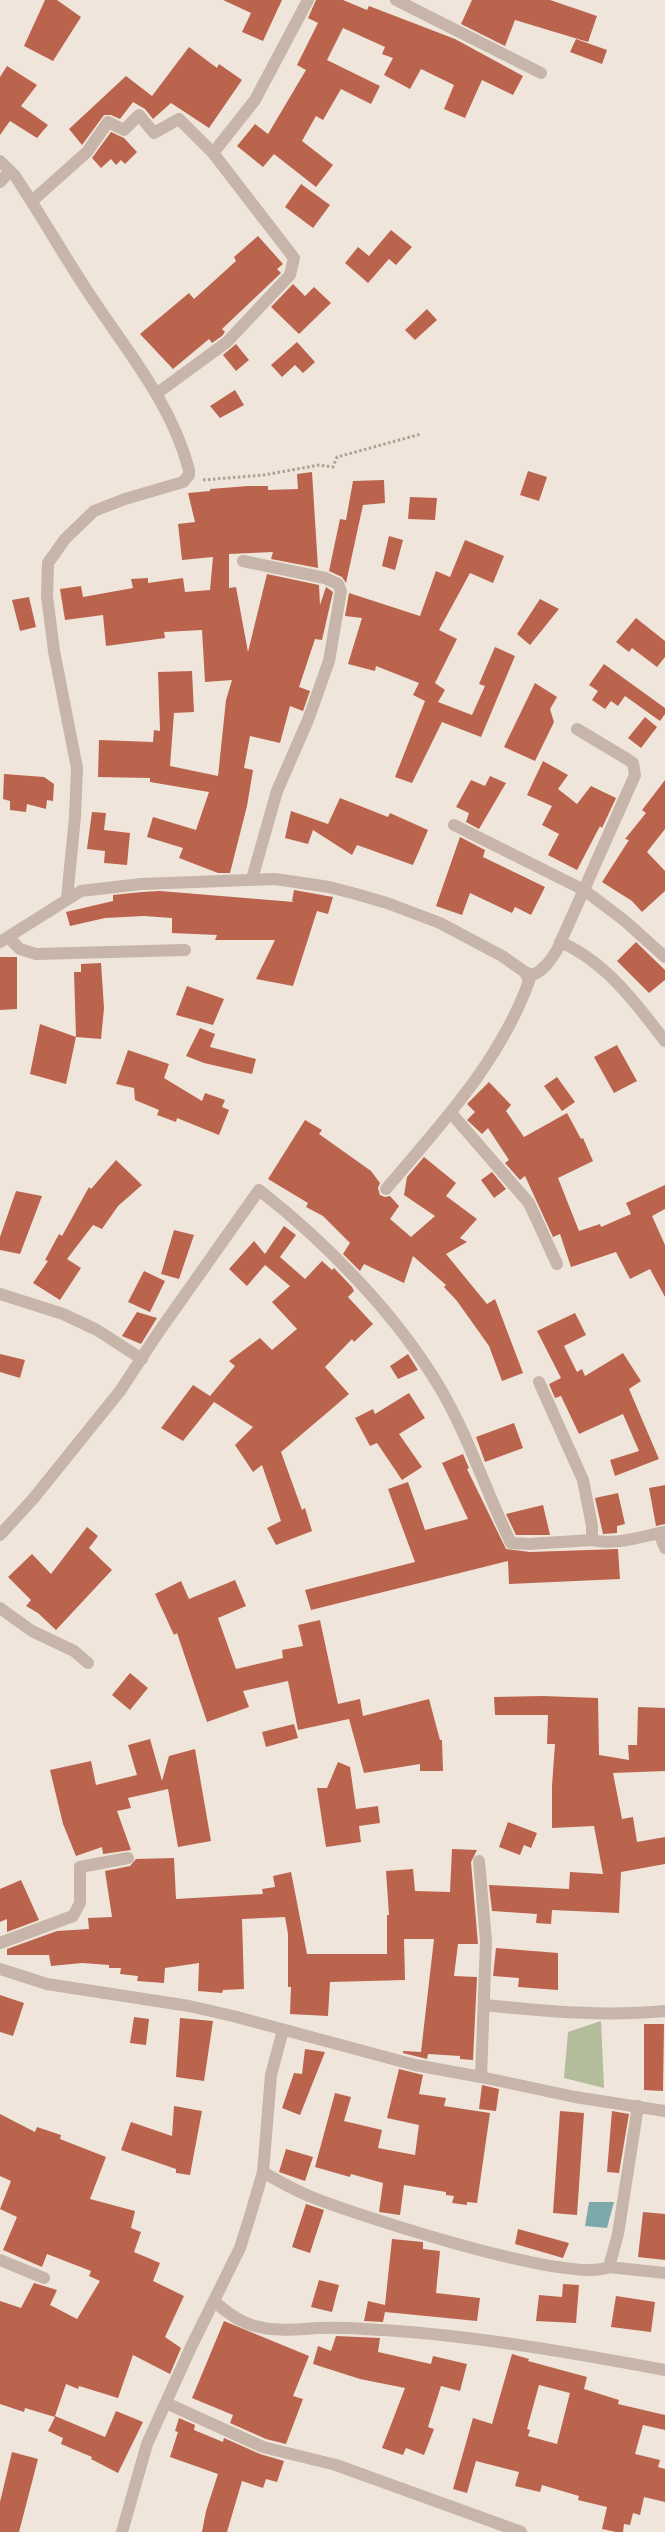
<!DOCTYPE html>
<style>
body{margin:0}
canvas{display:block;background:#efe5db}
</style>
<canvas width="665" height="2532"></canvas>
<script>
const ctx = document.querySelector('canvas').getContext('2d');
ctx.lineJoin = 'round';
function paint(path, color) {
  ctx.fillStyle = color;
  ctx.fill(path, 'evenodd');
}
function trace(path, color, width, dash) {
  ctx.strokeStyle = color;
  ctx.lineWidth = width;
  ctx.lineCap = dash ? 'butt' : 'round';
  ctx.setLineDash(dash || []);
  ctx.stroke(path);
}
const green = new Path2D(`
 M601,2021L604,2088L564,2078L568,2032Z`);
const water = new Path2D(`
 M589,2202H614L607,2228L585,2226Z`);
const building = new Path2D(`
 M45,0H57L81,17L53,61L24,46Z
 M223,0H282L263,41L242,32L251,13Z
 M316,0H343L367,10L369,6L455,39L523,76L513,95L482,80L465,118L444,109L454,85L421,69L410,89L384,75L393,58L382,54L385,47L343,28L327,60L380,86L371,104L341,89L323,120L316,116L302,141L333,165L316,187L274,154L263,167L237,146L255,124L268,134L306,70L297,65L318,23L308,18Z
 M472,0H550L597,16L588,42L515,20L505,46L461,24Z
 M576,39L607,50L602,64L570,52Z
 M189,47L217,68L219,64L242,80L209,128L171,103L153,119L145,109L133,102L120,119L111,115H104L82,145L69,129L126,76L152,96Z
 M7,66L37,85L21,106L48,125L37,138L10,121L0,135V77Z
 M111,132L124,138L137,152L125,164L121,160L116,165L111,159L101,168L92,158Z
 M301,184L330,205L313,228L285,207Z
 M391,230L412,247L396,265L389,259L368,283L345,263L358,247L369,256Z
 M258,236L283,264L277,269L281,273L222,329L225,332L222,336L212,343L209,339L173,369L140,334L189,293L194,299L236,261L234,257Z
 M293,284L305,296L314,287L331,303L299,334L271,307Z
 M427,309L437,320L415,340L405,330Z
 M297,342L315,362L303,373L295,365L282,377L271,365Z
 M236,344L249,360L236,371L223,355Z
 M235,390L244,405L220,418L210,406Z
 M528,471L547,477L539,501L520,495Z
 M312,472L318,568L271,559L273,552L229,554V588L236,587L248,652L267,574L319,585L320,605L326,587L333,592L322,640L315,639L299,687L310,691L303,711L290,706L280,743L250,736L244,768L253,770L247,806L230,873H218L179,858L183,848L147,837L153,817L196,830L209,792L150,782V778L98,777L99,740L153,742L154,730L160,731L158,672L192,671L194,712L174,713L170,766L218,776L226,700L232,680L205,682L202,630L164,632L165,638L106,646L103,615L65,620L60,589L81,586L83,597L133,588L131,579L148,578V583L183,578L185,592L210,590L213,557L182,560L178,524L195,522L188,493L210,491V489L248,486H268V490L298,489L297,474Z
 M384,480L385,503L363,505L346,583L342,577L329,571L340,519L346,520L353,481Z
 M410,497L437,498L435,520L408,519Z
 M389,536L403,540L395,570L382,566Z
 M465,540L504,556L493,583L470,573L439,630L457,639L435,683L445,690L438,702L472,715L485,686L479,684L495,647L515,656L481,737L442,722L412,783L395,777L425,701L413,695L419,683L376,666L375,671L348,664L362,618L345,616L349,593L420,616L436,571L450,577Z
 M29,597L36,627L20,631L12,600Z
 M540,599L559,609L530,645L517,634Z
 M636,618L665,641V657L657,667L632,648L629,652L616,642Z
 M604,664L665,708V714L660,721L625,696L618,706L611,701L605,709L592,700L598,691L589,685Z
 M535,683L557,697L550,709L554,722L535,761L504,747Z
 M645,717L657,727L641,748L628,738Z
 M543,761L568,775L558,789L577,804L591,786L616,798L602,828L600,826L577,870L548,855L559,834L542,825L552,806L527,795Z
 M4,774L44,777L54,784L53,801L47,800L46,809L27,804L26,812L10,810V801L3,799Z
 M490,776L506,783L479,829L466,822L469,813L456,807L471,780L485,786Z
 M665,780V829L647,852L665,871V891L642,912L632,901L602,882L629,840L625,839L646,813L642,810Z
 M340,798L388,817L390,813L428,830L413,865L357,845L352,855L313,830L308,844L285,838L291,811L328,824Z
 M92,812L106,813L104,830L130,833L127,865L104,863L105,851L87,849Z
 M460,837L485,850L483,857L545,887L531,915L515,907L512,913L470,893L462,915L436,906Z
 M294,890L333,897L328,914L317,911L293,986L256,979L275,940H215L217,935L172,933V918L144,916L105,918L70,926L66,912L113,901V895L142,892L160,891L294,902L292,901Z
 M636,942L665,970V980L649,993L617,961Z
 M0,957H17V1009L0,1010Z
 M101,963L104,1008L101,1039L76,1037L74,972H81V964Z
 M187,986L224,999L213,1025L176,1015Z
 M40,1024L76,1037L66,1084L30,1074Z
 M200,1028L215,1034L210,1047L256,1059L252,1074L204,1063L186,1056Z
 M617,1045L637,1081L614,1093L594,1057Z
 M128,1050L169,1064L164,1078L202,1101L205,1093L225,1100L222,1107L229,1110L219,1135L177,1118L176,1122L157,1115L159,1110L135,1100L134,1088L116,1084Z
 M557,1077L575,1102L562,1111L544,1086Z
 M489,1082L511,1105L506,1111L524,1137L567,1113L581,1139L583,1138L593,1161L558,1178L579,1231L600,1224L601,1227L631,1214L626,1203L665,1185V1209L652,1216L665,1245V1297L650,1269L630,1279L616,1252L571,1267L560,1234L553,1237L525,1176L520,1180L505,1163L509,1160L488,1128L482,1134L467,1120L475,1112L467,1104Z
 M305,1120L322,1130L319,1134L371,1171L380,1183L378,1188L380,1195L385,1197L390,1196L399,1206L390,1219L411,1237L435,1216L404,1195L407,1177L424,1157L456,1183L446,1196L477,1219L460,1238L467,1242L446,1254L487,1304L495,1299L523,1373L502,1381L489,1346L457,1301L444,1287L446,1285L413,1256L404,1283L364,1264L360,1271L343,1254L350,1243L323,1216L306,1207L308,1203L268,1179Z
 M116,1160L142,1185L118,1206L102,1229L93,1225L67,1259L81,1268L60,1300L33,1283L48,1261L45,1260L59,1234L62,1236L89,1187L91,1189Z
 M492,1172L506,1189L494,1198L481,1180Z
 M16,1191L42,1196L20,1254L0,1250V1237Z
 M284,1226L296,1235L280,1257L305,1279L322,1261L332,1270L334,1268L352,1287L354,1291L348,1297L373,1324L354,1342L352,1339L325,1367L349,1394L281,1452L302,1510L305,1508L312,1531L276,1545L267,1528L281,1521L262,1465L253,1472L235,1445L253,1427L214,1402L183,1441L161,1428L193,1385L210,1396L235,1366L229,1361L260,1338L272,1350L297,1329L272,1302L290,1286L265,1265L247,1286L229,1269L254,1241L265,1254Z
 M174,1230L194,1235L179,1279L161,1274Z
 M144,1271L165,1281L150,1312L128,1302Z
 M137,1312L157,1318L141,1344L122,1336Z
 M575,1313L586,1335L564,1346L577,1372L582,1369L585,1376L623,1353L641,1381L629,1389L659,1459L615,1476L610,1460L639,1451L623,1414L579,1434L561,1396L555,1398L549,1384L561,1378L537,1331Z
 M0,1354L25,1360L20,1378L0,1372Z
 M408,1354L418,1370L398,1379L390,1366Z
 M409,1393L425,1418L399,1434L422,1467L402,1480L377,1443L370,1446L355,1418L373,1409L375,1414Z
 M514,1423L523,1448L485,1462L476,1437Z
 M463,1454L469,1468L467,1469L506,1549L530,1552L618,1549L620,1579L509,1584L508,1561L311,1610L305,1590L415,1562L388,1489L408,1482L425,1530L468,1519L442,1463Z
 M665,1485V1524L656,1526L649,1488Z
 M618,1493L625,1524L617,1526V1533L603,1534L595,1498Z
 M543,1505L550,1535H516L506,1514Z
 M87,1527L98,1536L89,1548L112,1570L56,1630L38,1613L26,1606L31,1600L8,1577L32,1554L51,1574Z
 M235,1580L246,1606L218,1618L236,1669L283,1658L282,1650L303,1646L298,1625L320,1620L338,1704L360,1699L363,1716L429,1699L440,1740H442L443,1771H420V1764L364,1773L349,1719L298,1730L288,1681L243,1691L249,1707L207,1722L177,1633L174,1635L155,1594L181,1581L189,1599Z
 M130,1673L148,1688L130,1710L112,1695Z
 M543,1696L598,1698L599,1755L629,1760L628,1745H637L638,1707L665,1708V1771L613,1773L622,1819L633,1817L637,1842L665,1837V1864L621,1872L619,1913L552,1910L551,1924L536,1923L537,1914L492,1911L489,1885L569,1889L570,1872L603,1874L594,1826L552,1828V1786L555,1744H547L548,1715H495L494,1697Z
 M294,1724L298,1738L266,1747L262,1732Z
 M150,1739L162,1781L169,1756L195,1749L211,1841L178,1847L168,1789L128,1798L131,1808L117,1811L131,1850L103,1854L102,1847L76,1856L63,1824L50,1770L91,1761L96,1785L137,1775L128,1745Z
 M338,1762L350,1767L356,1809L378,1806L380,1823L359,1826L361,1842L326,1847L317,1788H327Z
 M508,1822L537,1833L531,1848L524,1845L520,1855L499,1847Z
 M452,1849L477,1850L471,1862L478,1944H458L454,1976L477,1977L473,2060L460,2059V2056L428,2054L427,2059L403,2053V2051L421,2052L434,1939H404L405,1980L330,1982L328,2016L290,2014L291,1987H288V1934L285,1917L242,1919L244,1989L223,1990L222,1993L198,1991L199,1963L165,1968L164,1983L137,1981L138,1976L120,1974L121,1968H109V1965L82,1963L51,1966L49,1955H7V1949L57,1931L89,1929L88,1918L112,1917L105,1871L130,1866L136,1859L174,1858L176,1899L263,1894L262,1889L275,1887L273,1876L291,1872L307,1954H387V1915H389L386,1871L413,1869L415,1891L450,1892Z
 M21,1880L39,1920L7,1932V1919L0,1922V1889Z
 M496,1948L558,1953V1990L518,1987L519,1978L493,1976Z
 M0,1995L24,2003L13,2036L0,2032Z
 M134,2017L149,2019L146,2045L130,2043Z
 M180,2018L213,2021L204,2081L176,2077Z
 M644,2024H664L663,2091L644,2090Z
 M305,2049L325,2052L300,2115L282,2108L294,2073L302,2074Z
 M399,2069L423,2075L419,2094L446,2098L444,2106L490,2113L477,2203L467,2202V2205L452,2203L454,2196L446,2195V2192L404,2185L400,2215L379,2212L383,2183L351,2174L350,2177L315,2167L335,2093L351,2097L344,2121L382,2130L378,2148L415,2155L419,2125L387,2118Z
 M482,2085L499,2089L496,2111L479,2109Z
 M174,2106L202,2111L190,2175L176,2173V2169L121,2150L131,2122L172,2136Z
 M560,2111L584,2113L577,2215L553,2213Z
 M612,2111L629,2114L619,2173L607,2172Z
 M0,2114L35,2132L37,2127L61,2135L60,2139L106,2157L90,2199L135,2211L131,2228L141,2232L134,2252L160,2263L153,2281L184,2296L165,2337L181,2348L170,2374L133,2355L118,2398L79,2386L78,2389L66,2384L55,2416L105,2437L116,2411L143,2422L118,2473L91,2459L92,2457L61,2444L63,2438L48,2431L55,2417L25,2408L24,2412L0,2404V2301L21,2308L34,2283L57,2290L50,2305L77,2319L100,2281L89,2276L91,2271L47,2254L42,2267L3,2250L17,2217L0,2209L11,2181L0,2176Z
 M286,2149L313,2157L305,2181L279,2172Z
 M306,2204L324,2210L310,2253L292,2247Z
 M643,2212L665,2214V2260L638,2257Z
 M518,2229L569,2243L563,2258L515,2244Z
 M392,2239L423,2242V2249L440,2251L436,2293L480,2298L477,2321L385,2312L383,2322L364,2321L368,2301L385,2305Z
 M319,2280L339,2285L332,2312L311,2307Z
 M563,2284L579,2285L576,2323L536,2321L539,2295L562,2297Z
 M616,2296L655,2302L651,2332L611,2327Z
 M224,2321L309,2356L293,2396L303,2399L286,2444L266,2439L230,2423L233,2415L192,2398Z
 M336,2336L380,2338L378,2352L431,2364L433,2356L467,2364L460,2391L441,2386L428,2427L434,2429L424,2455L406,2448L403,2455L382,2448L405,2388L360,2379L313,2364L318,2346L331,2351Z
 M512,2354L529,2359L528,2361L587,2377L584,2389L619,2400L618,2404L665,2415V2430L643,2425L635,2454L660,2460L658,2467L665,2469V2502L644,2497L640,2515L633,2513L630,2525L624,2524L623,2532H616L602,2529L607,2507L578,2500L579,2496L542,2485L540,2492L515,2486L519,2472L476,2461L467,2493L453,2489L473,2418L492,2424ZM539,2385L570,2393L557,2444L528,2436L530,2430L527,2429Z
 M179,2418L195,2425L194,2430L223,2442L224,2438L260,2454L284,2461L277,2482L266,2479L263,2488L242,2481L227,2532H202L206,2511L218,2474L170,2457L178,2432L175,2431Z
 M12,2452L38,2459L19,2532H0V2502Z`);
const path = new Path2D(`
 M203,480L264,475L319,465L333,467L337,457L421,434`);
const minor = new Path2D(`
 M396,0L541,73
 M213,153L255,100L308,0
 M0,161L15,176C41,215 64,256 90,295C127,351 172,404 189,470V475L183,482L125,499L94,511L65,539L48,563L47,596L54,651L77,768L75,817L67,898
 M0,182L10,171
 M32,201L87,152L108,122L124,130L139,115L154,133L179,119L213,153L294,258L290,275L227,342L156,394
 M243,561L325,578L338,584L341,591L329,661L308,720L277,791L252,879
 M454,825L584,890L625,921L665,957
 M8,937L20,949L36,954L185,950
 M0,942L81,891L141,884L275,879L329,887L356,894L387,903L440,923L502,956L525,972L529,981C500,1062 440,1125 386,1189
 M560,942C605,961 636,1003 665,1041
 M525,972L533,975C545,969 550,961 557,950L635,775L633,763L627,759L577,729
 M451,1113L529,1203L557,1264
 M0,1294L63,1314L97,1330L142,1359
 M539,1382L583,1480L592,1526V1540C614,1546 643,1536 665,1532
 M659,1533L665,1548
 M0,1535L33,1499L120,1391L158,1333L259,1190C326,1242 397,1315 440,1388C469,1437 486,1492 511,1543L529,1544L592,1540
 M0,1608L32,1631L74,1651L88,1663
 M479,1861L486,1941L481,2077
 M0,1943L73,1916L80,1903V1867L128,1858
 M0,1969L47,1984L189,2006L233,2016L415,2065L481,2077L575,2097L665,2111
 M485,2005C546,2011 604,2017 665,2011
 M263,2172C280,2182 296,2191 314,2198C360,2216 571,2285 609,2267L665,2273
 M0,2260L44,2278
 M609,2267L618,2234L638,2106
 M214,2301C226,2312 239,2322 255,2326C276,2332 298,2329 319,2328C341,2327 363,2329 384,2330C477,2336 573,2353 665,2370
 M166,2403L263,2447L336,2465L521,2532
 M122,2532L147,2444L191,2347L240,2248L251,2213L263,2172L271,2075L283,2030`);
paint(green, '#b3bd9c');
paint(water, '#7caaaa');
paint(building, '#bb644d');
trace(path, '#b29f92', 3, [2.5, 2.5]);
trace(minor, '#c6b5a8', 12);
</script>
